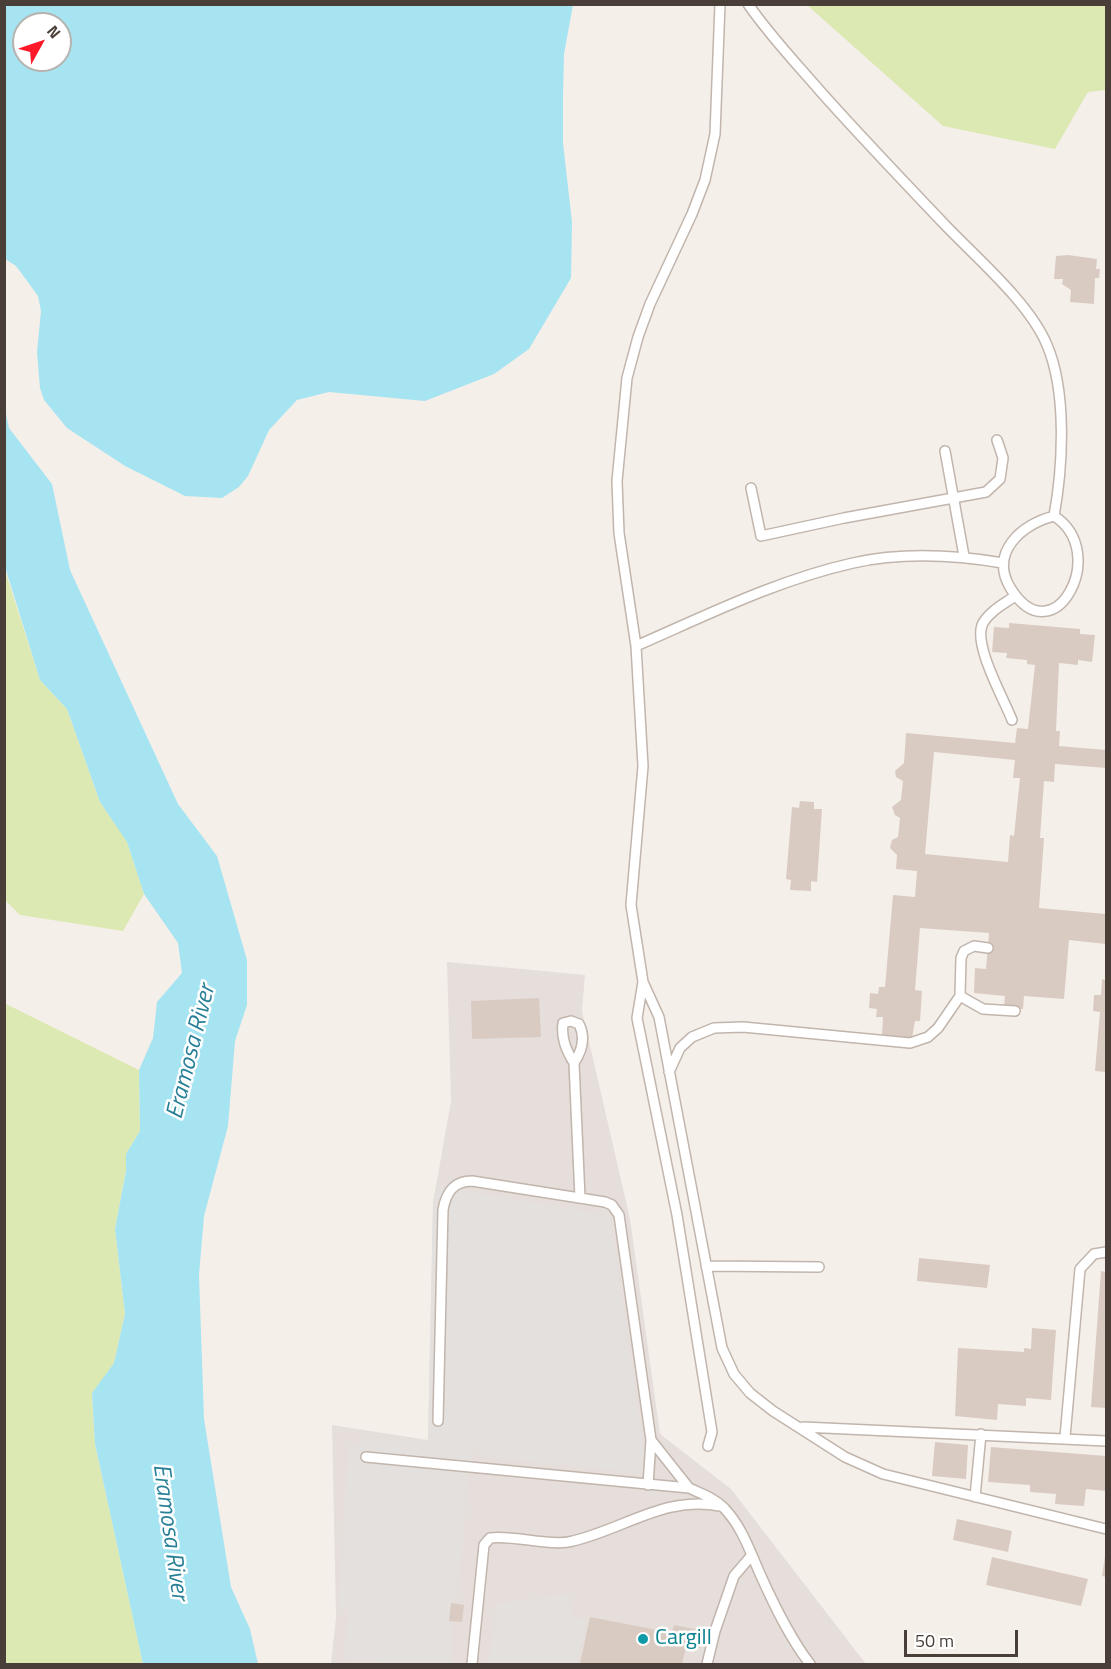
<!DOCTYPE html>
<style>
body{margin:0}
#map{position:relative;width:1111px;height:1669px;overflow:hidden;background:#f5efea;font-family:"Titillium Web",sans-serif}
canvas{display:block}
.frame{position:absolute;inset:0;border:6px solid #493e38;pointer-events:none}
.north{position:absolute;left:12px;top:12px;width:60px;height:60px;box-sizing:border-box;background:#fff;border:2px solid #b6b2af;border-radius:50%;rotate:50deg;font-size:16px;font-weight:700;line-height:24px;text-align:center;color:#493e38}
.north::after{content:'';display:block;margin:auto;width:21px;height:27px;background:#fd192a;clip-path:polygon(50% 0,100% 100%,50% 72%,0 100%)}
.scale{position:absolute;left:904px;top:1630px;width:114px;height:27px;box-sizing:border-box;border:3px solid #493e38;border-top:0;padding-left:8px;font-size:18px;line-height:21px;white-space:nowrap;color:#493e38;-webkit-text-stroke:4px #fff;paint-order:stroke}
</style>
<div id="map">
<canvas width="1111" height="1669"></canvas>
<div class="frame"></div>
<div class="north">N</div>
<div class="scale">50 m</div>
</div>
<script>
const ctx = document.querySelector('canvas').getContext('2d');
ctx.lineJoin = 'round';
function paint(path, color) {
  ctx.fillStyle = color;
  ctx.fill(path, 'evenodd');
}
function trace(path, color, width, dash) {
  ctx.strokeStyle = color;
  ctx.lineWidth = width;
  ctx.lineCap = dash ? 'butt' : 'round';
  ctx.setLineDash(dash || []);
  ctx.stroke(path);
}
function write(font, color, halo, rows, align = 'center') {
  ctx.font = font + ' "Titillium Web",sans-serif';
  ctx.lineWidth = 5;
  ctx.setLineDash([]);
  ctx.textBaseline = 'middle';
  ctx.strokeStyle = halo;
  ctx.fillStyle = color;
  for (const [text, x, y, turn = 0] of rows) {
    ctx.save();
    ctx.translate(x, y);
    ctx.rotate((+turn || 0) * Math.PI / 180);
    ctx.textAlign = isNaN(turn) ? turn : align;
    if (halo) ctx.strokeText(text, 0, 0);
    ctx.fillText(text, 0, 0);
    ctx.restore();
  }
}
const industrial = new Path2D(`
 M447,962L585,975L582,1011L630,1219L660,1434L731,1489L866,1664H331L336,1617L332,1425L428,1440L433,1203L451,1101Z`);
const green = new Path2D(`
 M807,5H1106V90L1088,92L1055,149L943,126Z
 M4,567L40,680L67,709L100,802L127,841L144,894L123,931L20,915L5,900Z
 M4,1003L139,1070L140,1131L126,1154V1171L115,1229L125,1314L114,1363L92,1394L95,1444L143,1664H5Z`);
const parking = new Path2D(`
 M436,1186L610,1216L644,1454L643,1473L479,1456V1448L471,1447L457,1598H452L451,1664H404L344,1659L349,1610L338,1609L349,1446H361L362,1439L428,1441L433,1203Z
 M568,1594L572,1617L586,1620L577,1664H489L496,1604Z`);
const water = new Path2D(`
 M4,5H573L564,54L563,96V143L572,222L571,278L529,349L494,374L425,401L329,392L297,400L269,430L248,476L239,487L222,498L185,496L125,466L67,428L44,400L40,388L37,352L41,311L38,296L16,266L5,259ZM24,24H60V60H24Z
 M4,404L9,428L52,484L70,570L178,804L217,856L247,960V1005L235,1041L228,1126L204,1216L199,1275L204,1419L231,1587L250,1629L258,1664H143L95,1444L92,1393L114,1363L125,1314L115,1229L126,1171V1154L140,1131L139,1070L153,1038L157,1002L182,973L178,943L144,894L127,842L100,802L67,709L40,680L5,567Z`);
const building = new Path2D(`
 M1068,255L1097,259L1096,269H1100L1099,278H1095L1094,304L1070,302L1071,290L1062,284L1063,279H1054L1056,256Z
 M1009,623L1080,629V634L1095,635L1092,662L1078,660V665L1059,663L1056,731H1060L1059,746L1106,750V768L1055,764L1054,782L1044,781L1040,838H1044L1039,908L1106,914V944L1069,940L1064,999L1024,996L1023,1009L1004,1007L1005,996L974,993L975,968L986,969L989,933L920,928L915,990L922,991L920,1021H915L912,1038L882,1036L883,1017H876L877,1009L869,1008L870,993L878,994L879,987H885L893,895L915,897L917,871L896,869L897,855L890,848L892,840L898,837L900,818L895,815L892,807L901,800L903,781L896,777L895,771L904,763L906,733L1015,743L1017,728L1028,729L1035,665L1027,664V660L1006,658L1007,653L992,652L994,627L1009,628ZM934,752L1015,760L1013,778H1020L1014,836L1010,835L1008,862L925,854Z
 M800,801L814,802V809H822L817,882L811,881V891L790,890L791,880L786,879L792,807L799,808Z
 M1102,979L1106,980V1072L1095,1071L1100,1012L1093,1011L1094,995H1101Z
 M539,998L541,1037L472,1039L471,1001Z
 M919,1258L990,1265L987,1288L917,1281Z
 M1101,1271L1106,1272V1408L1091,1407Z
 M1032,1328L1056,1330L1051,1400L1026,1398V1406L998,1404L997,1420L955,1416L958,1348L1024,1352V1348L1031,1349Z
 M935,1442L968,1445L966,1479L932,1476Z
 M991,1447L1106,1456V1491L1086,1489L1084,1506L1055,1504L1056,1494L1030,1492V1485L988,1482Z
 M957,1519L1012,1531L1008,1552L953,1540Z
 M1105,1556H1106V1577L1102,1576Z
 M992,1557L1088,1579L1081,1606L986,1585Z
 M451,1603L464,1605L462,1622L449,1621Z
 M590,1617L672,1633L674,1625L703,1631L700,1648L686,1646L682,1664H580Z`);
const lane = new Path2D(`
 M748,4C770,36 796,63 821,92C862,138 905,183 948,228C979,260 1030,304 1047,345C1067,392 1063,466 1054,516
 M945,451L964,556
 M751,488L761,536L844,518L986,492L1000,479L1003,458L997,440
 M1054,516C1111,552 1054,657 1011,589C988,553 1022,524 1054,516Z
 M636,646C707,615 777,580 853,563C902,552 955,555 1003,563
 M1012,720C1003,697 972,643 983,623C990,611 1004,604 1015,596
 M643,982L659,1017L722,1348L734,1374L750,1393L773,1411L845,1457L883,1474L1106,1529
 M960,996L983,1009L1015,1011
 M574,1063C582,1051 586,1038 579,1024L571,1021L563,1023C561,1038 566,1050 574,1063L580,1198
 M669,1072L680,1048L692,1037L714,1028L743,1027L910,1043L928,1037L938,1028L960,996L961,958L964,951L974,946L988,948
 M706,1266L819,1267
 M438,1421L443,1210C446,1193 453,1181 472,1181L605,1202L612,1205L619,1215L651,1440L648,1485
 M803,1427L1106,1441
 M1065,1437L1080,1269L1094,1254L1106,1252
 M651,1440L689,1488
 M708,1446L712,1432L677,1215L637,1018L643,982L631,905L643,766L636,646L619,533L617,481L627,378L638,337L650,304L692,214L705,180L715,134L720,4
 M366,1457L689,1488C702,1494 714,1498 724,1508C743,1528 750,1552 761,1576C775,1607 790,1638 810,1664
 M975,1497L981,1434
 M472,1664L484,1545L490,1538C515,1535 552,1547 573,1541C624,1529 666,1495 720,1506
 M707,1664L715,1631L734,1576L752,1555`);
const markers = [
 [643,1639,6,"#0f9aa8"]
];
const cultureNames = [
 ["Cargill",655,1639]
];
const waterNames = [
 ["Eramosa River",192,1052,-76],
 ["Eramosa River",169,1532,82]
];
paint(industrial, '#e5dedb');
paint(green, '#dde9b2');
paint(parking, '#e4e0de');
paint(water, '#a6e4f2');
paint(building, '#dacbc2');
trace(lane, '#c1b5ac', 12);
trace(lane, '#fff', 9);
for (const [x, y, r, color] of markers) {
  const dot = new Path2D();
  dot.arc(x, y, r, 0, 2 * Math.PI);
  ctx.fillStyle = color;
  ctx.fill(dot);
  trace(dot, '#fff', 2);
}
write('22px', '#0d838f', '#fff', cultureNames, 'left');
write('italic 24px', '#288097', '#fff', waterNames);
</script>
